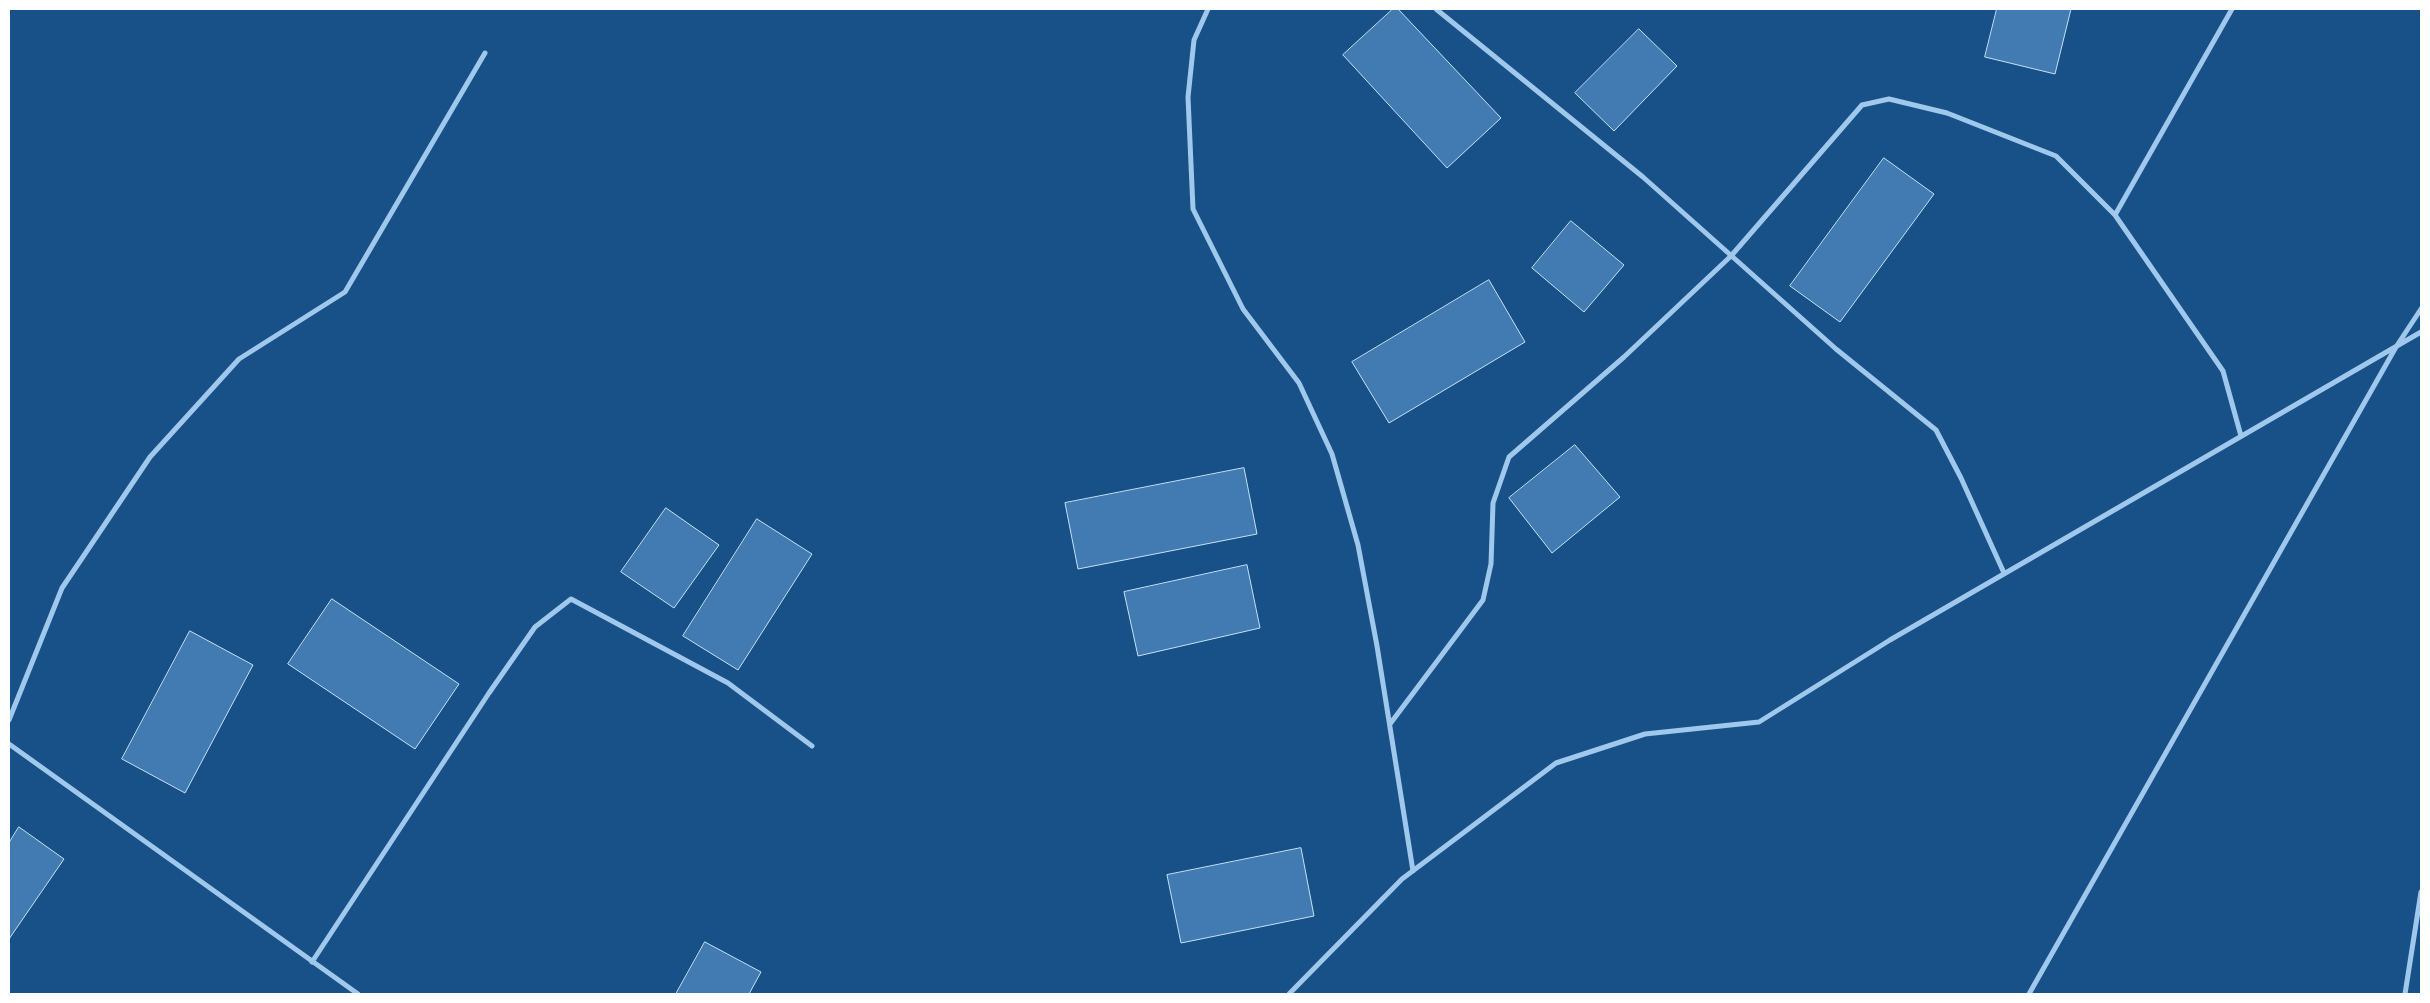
<!DOCTYPE html>
<style>
body{margin:0}
#map{position:relative;width:2430px;height:1003px;overflow:hidden;background:#185187;font-family:"Roboto Condensed",sans-serif}
canvas{display:block}
.frame{position:absolute;inset:0;border:10px solid #fff;pointer-events:none}
</style>
<div id="map">
<canvas width="2430" height="1003"></canvas>
<div class="frame"></div>
</div>
<script>
const ctx = document.querySelector('canvas').getContext('2d');
ctx.lineJoin = 'round';
function paint(path, color) {
  ctx.fillStyle = color;
  ctx.fill(path, 'evenodd');
}
function trace(path, color, width, dash) {
  ctx.strokeStyle = color;
  ctx.lineWidth = width;
  ctx.lineCap = dash ? 'butt' : 'round';
  ctx.setLineDash(dash || []);
  ctx.stroke(path);
}
const building = new Path2D(`
 M1393,9H1398L1501,118L1447,168L1343,55Z
 M1997,9H2071L2055,74L1985,57Z
 M1639,29L1677,66L1614,131L1575,93Z
 M1884,158L1934,194L1840,322L1790,286Z
 M1571,221L1624,265L1584,312L1532,268Z
 M1489,280L1525,342L1389,423L1352,362Z
 M1575,445L1620,497L1552,553L1509,498Z
 M1244,468L1257,534L1078,569L1065,503Z
 M666,508L719,545L674,608L621,572Z
 M757,519L812,554L738,670L683,636Z
 M1247,565L1260,628L1138,656L1124,592Z
 M332,599L459,684L415,749L288,664Z
 M190,631L253,665L185,793L122,759Z
 M19,827L64,859L9,939V843Z
 M1301,848L1314,916L1181,943L1167,875Z
 M705,942L761,972L749,994H676Z`);
const street = new Path2D(`
 M1208,9L1194,40L1188,97L1193,209L1243,309L1299,383L1332,454L1358,545L1377,646L1413,871
 M1436,9L1643,177L1836,349L1936,430L1961,478L2004,573
 M2115,215L2232,9
 M9,720L62,588L150,457L239,359L345,292L485,53
 M1390,724L1483,600L1491,564L1493,503L1509,457L1624,357L1731,256L1862,105L1889,99L1947,113L2056,156L2115,215L2223,371L2241,436
 M9,744L358,994
 M312,962L489,693L535,627L571,599L728,683L812,746
 M1289,994L1402,879L1556,763L1645,734L1759,722L1890,640L2421,332
 M2029,994L2396,347L2421,309
 M2405,994L2421,892`);
paint(building, '#417bb1');
trace(building, '#c5e1fa', 1);
trace(street, '#a0c8ed', 5);
</script>
